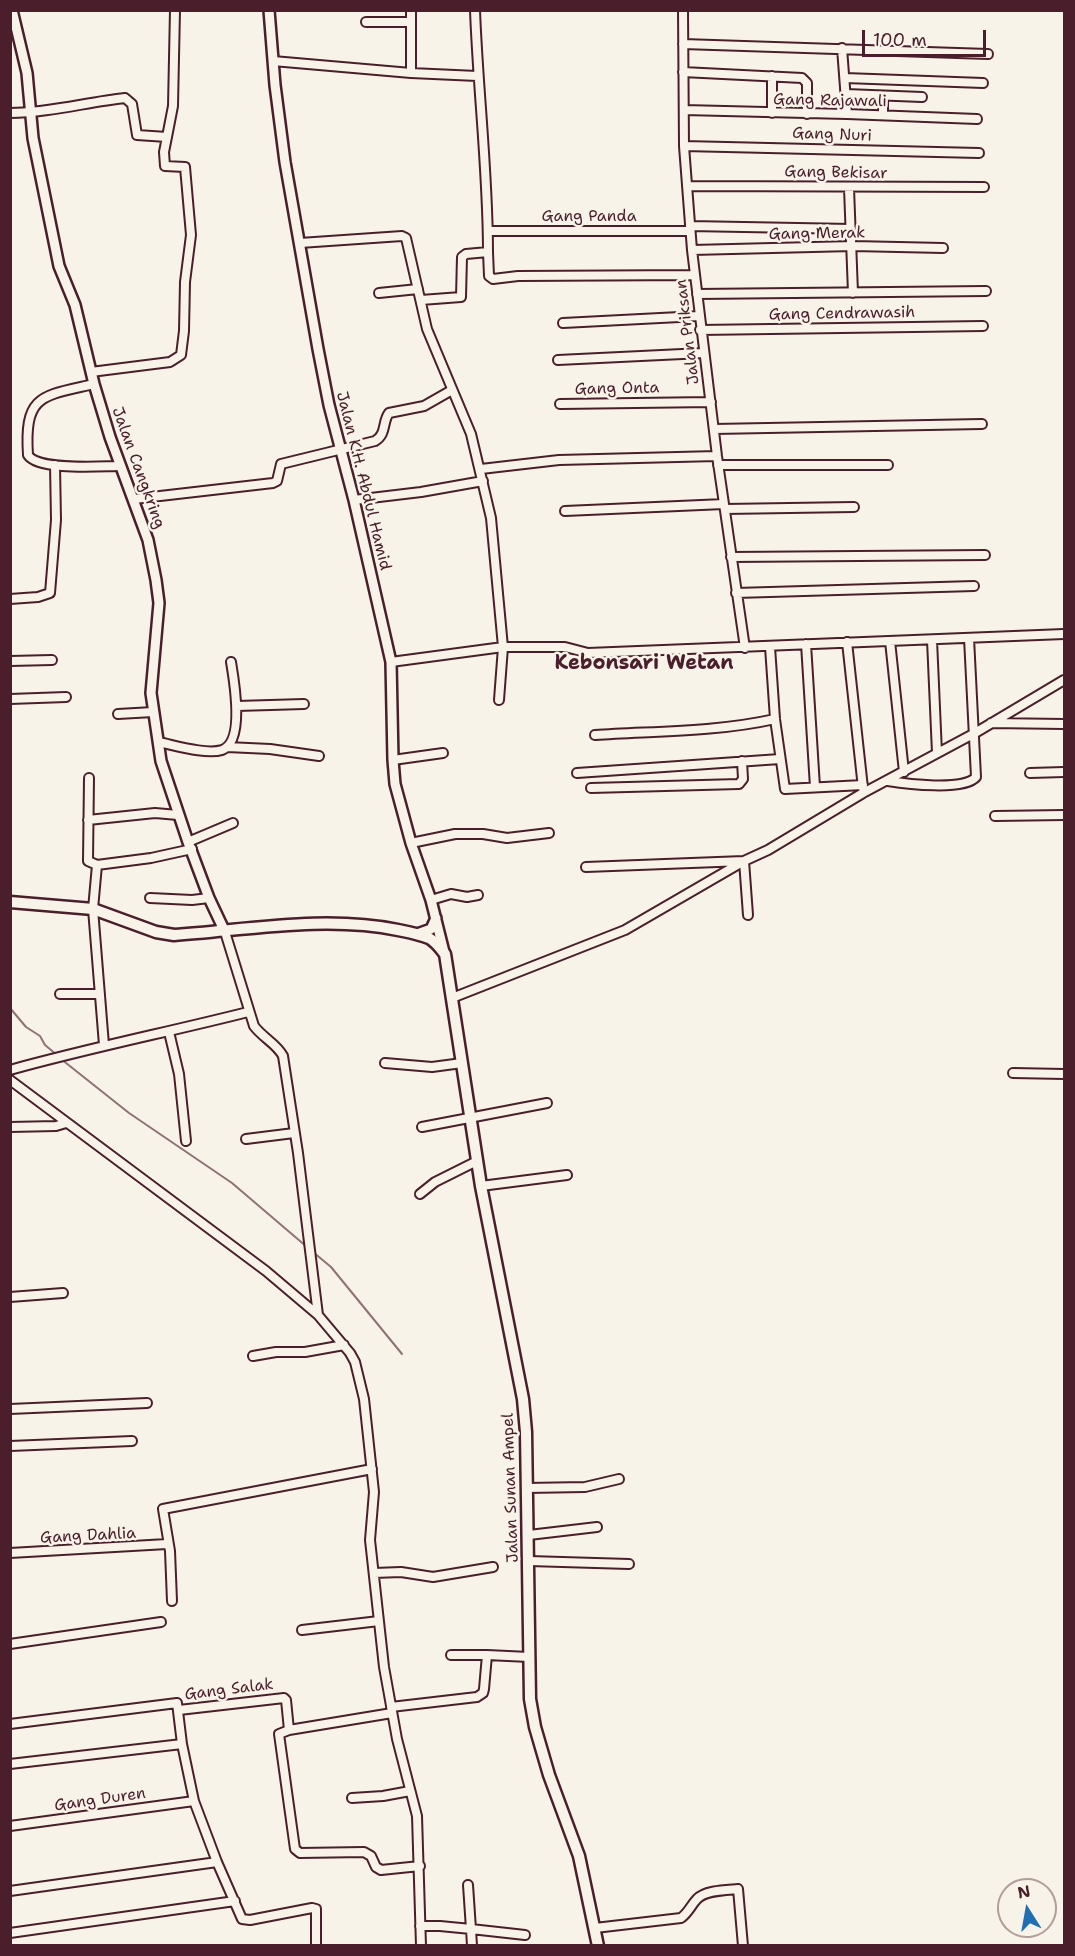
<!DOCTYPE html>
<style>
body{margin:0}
#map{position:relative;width:1075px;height:1956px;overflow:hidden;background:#f7f3e8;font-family:"Shantell Sans",sans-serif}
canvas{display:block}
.frame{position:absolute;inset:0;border:12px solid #4a1f2b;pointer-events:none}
.north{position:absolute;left:997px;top:1878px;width:60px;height:60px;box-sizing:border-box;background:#f7f3e8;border:2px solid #b29e9c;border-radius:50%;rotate:349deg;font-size:16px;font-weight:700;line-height:24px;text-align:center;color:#4a1f2b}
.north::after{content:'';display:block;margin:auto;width:21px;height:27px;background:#1f6fb2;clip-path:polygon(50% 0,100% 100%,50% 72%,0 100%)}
.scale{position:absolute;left:862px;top:30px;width:124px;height:27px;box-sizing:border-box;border:3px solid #4a1f2b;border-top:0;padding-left:8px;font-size:18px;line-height:21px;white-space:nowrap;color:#4a1f2b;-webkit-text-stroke:4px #f7f3e8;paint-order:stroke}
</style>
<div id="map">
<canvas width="1075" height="1956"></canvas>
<div class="frame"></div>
<div class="north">N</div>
<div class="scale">100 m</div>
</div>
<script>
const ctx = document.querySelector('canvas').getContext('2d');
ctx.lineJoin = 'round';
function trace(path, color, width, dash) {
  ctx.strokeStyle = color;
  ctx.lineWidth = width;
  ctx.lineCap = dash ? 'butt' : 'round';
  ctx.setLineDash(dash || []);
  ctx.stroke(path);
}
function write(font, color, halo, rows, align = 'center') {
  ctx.font = font + ' "Shantell Sans",sans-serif';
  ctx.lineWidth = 5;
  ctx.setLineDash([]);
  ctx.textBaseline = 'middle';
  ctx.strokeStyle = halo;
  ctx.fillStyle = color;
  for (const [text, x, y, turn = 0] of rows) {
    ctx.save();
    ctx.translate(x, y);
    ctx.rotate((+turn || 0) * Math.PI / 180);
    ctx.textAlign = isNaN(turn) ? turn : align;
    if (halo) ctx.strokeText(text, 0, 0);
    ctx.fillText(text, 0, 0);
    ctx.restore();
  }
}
const stream = new Path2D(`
 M10,1008L26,1027L40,1036L45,1045L57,1055
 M61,1059L129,1113L232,1183L307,1247
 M313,1252L331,1267L402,1354`);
const minor = new Path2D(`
 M411,10V73
 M683,10L684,146L692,250L717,456L745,648
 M366,22H411
 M683,44L988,54
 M842,48L847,114
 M273,61L411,73L477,76
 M683,72L802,78L807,83V114
 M845,78L983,83
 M846,94L922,97
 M883,96V115
 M684,110L847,114L977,119
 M10,113C49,113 87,102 125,98L132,104L137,135L167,137L173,106L175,10
 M772,113V76
 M684,146L979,153
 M687,186L984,187
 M849,188L853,293
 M690,226L851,229
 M488,231H690
 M300,243L402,236L406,238L427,329L471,434L491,518L503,647L499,700
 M692,250L853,246L943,248
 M488,252L489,276L493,279L518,276L694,275
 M379,293L418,289
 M697,294L986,291
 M421,300L461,297L462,257L466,254L488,252C488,171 478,91 475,10
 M563,323L699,316
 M700,330L983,326
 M558,360L703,353
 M91,372L170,362L181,355L184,331L185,282L191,235L185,167L165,166L164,152L167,137
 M94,384C42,396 24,394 28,455C38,471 102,466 120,466
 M560,404L711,402
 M714,429L982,424
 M718,465H888
 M481,469L559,460L717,456
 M134,499L273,483L277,481L281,464L375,441C387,434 382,422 389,413L424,406L452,390
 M354,500L421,492L483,481
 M725,509L854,507
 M565,511L724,504
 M731,557L985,555
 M736,593L974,586
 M10,599L38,597L50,593L56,520L55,465
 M932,640L937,753
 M890,641L904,772
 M847,642L863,788
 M806,644L815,787
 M770,647L775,719L785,789L863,785
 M10,661L52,660
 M391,662L503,647H565L588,653L1064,634
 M10,699L66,697
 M237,706L304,704
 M118,714L153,712
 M991,723L1064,724
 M595,735C655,731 717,732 775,719
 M158,742C174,745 206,755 222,750C245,742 234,680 231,662
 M227,747L270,749L319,756
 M393,760L443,753
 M577,773L780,759
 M1030,773L1064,772
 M89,778L88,861L97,865
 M888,781C906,784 964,791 976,777L969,638
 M591,788L739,784L743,779L742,761
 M995,816L1064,815
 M88,820L155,813L178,815
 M188,842L233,823
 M411,843L455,834H483L507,838L549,833
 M586,867L744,861L748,915
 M150,898L192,900L209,898
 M431,900L451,894L467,897L478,895
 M225,932L254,1026C263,1038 277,1044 283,1056L298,1153L318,1315L350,1353L355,1362L364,1399L374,1492L370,1540L384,1667L397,1739L417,1816L421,1946
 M60,994H100
 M452,998L625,930L744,861L768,850L863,793L975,733L1064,680
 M169,1032L179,1074L186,1141
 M104,1045L93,909L97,865L151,858L192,849
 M385,1063L432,1067L462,1063
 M10,1070C89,1048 169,1032 248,1012
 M1013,1073L1064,1074
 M10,1080L266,1271L318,1315
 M10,1127L56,1126L66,1123
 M422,1127L547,1103
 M246,1139L294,1133
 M481,1186L567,1175
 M420,1194L435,1182L477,1161
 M10,1297L63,1293
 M253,1356L276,1352H305L344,1345
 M10,1409L147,1403
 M10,1446L132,1441
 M526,1488L585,1487L619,1479
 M529,1535L597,1527
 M10,1553L167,1544
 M529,1561L629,1564
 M374,1573L401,1572L433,1577L493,1567
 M172,1601L170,1551L163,1509L372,1469
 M302,1630L379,1621
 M10,1644L161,1622
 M451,1655H487
 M391,1707L477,1697L483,1693L484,1689L487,1655L529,1657
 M179,1710L284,1698L286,1700L289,1730L392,1713
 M10,1724L177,1703L182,1744L194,1801L217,1862L242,1919L250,1920L312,1908L316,1909V1946
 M289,1730L279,1734L295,1849L300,1853L364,1852L371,1856L376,1867L381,1870L420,1866
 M10,1764L182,1744
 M352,1798L383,1796L410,1791
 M10,1826L194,1801
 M468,1885L471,1929L525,1935
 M10,1891L217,1862
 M420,1926H440L471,1929L472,1946
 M595,1928L681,1918C689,1912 691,1905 697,1899C705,1890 727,1890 738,1889L743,1946
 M10,1933L235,1901`);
const tertiary = new Path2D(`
 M12,10L27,73L33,138L59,266L75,305L94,384L110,437L148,540L156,580L159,603L151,693L161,761L188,842L209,898L225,932
 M269,10L275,85L285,162L318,349L329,405L354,500L391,662L393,760L395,784L411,843L431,900L444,952
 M417,934L431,929L436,918`);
const secondary = new Path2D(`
 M10,902L93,909L156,932L174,935C247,930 325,915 398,930C408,932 419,934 429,938C436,942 440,948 445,954L481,1186L523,1399L526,1432L530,1699L535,1727L549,1775L579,1856L598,1946`);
const streetNames = [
 ["Gang Rajawali",830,101,1],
 ["Gang Nuri",832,135,2],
 ["Gang Bekisar",836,173,1],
 ["Gang Panda",589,217],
 ["Gang Merak",817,234,-1],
 ["Gang Cendrawasih",842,314,-1],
 ["Jalan Priksan",688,332,-97],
 ["Gang Onta",617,389,-1],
 ["Jalan Cangkring",138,468,70],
 ["Jalan K.H. Abdul Hamid",363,481,76],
 ["Jalan Sunan Ampel",511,1488,-92],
 ["Gang Dahlia",88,1536,-3],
 ["Gang Salak",229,1690,-7],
 ["Gang Duren",100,1800,-8]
];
const quarterNames = [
 ["Kebonsari Wetan",644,664]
];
trace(stream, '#8e7275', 2);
trace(minor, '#4a1f2b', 12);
trace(tertiary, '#4a1f2b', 14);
trace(secondary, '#4a1f2b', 15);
trace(minor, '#f7f3e8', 8);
trace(tertiary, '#f7f3e8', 9);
trace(secondary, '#f7f3e8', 10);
write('16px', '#4a1f2b', '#f7f3e8', streetNames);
write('bold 20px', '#4a1f2b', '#f7f3e8', quarterNames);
</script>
